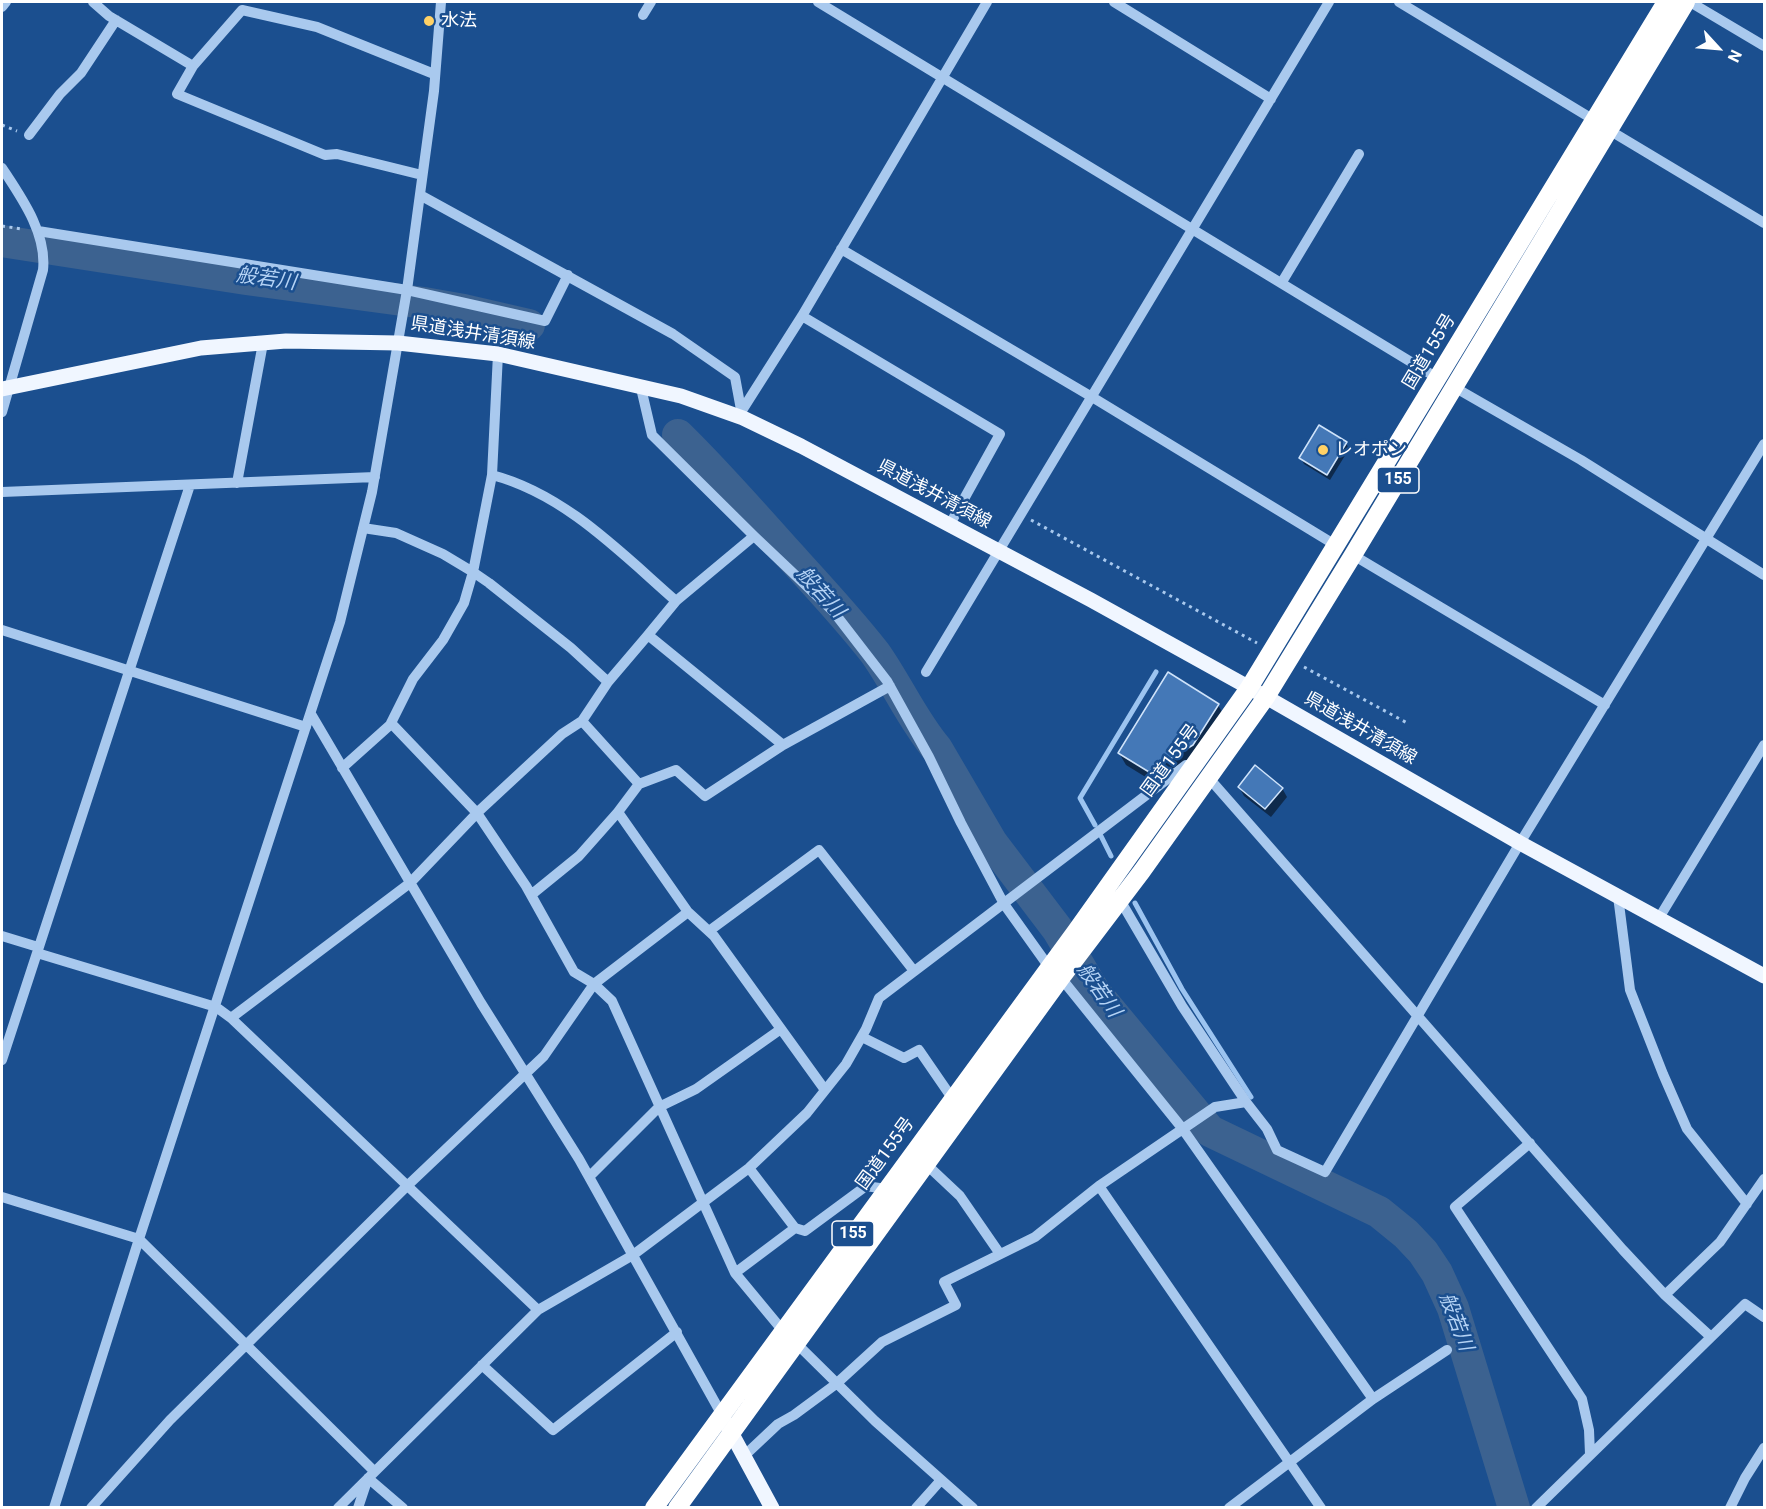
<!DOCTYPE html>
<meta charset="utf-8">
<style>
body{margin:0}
#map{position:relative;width:1766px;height:1509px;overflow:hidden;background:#1b4f8f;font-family:Roboto,sans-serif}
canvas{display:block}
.frame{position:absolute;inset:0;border:3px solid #fff;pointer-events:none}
.north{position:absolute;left:1688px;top:18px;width:60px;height:60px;-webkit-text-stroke:4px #1b4f8f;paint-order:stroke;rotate:116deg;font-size:16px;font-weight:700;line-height:24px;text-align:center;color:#fff}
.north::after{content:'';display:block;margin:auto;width:21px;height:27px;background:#fff;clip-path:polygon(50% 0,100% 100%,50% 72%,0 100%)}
</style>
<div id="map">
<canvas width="1766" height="1509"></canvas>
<div class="frame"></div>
<div class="north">N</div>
</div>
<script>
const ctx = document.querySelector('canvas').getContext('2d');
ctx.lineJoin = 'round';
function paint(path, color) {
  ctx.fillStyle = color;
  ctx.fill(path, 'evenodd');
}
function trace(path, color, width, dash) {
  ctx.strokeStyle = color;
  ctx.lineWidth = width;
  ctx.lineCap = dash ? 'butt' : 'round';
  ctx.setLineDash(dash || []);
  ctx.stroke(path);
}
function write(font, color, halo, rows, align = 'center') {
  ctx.font = font + ' Roboto,"Noto Sans JP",sans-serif';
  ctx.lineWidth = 5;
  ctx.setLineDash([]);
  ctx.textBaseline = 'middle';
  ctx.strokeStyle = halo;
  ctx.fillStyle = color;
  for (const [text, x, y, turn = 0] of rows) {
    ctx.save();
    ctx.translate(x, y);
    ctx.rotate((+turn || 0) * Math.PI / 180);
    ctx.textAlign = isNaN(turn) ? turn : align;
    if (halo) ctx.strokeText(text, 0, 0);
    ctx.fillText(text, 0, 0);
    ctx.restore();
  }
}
const shadow = new Path2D(`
 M1346,443L1349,449L1330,480L1304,464L1301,458Z
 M1218,705L1225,717L1200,758L1157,784L1126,765L1119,753Z
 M1239,787L1282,788L1287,797L1271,817L1244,796Z`);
const stream = new Path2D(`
 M1095,825L1080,798L1156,672
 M1101,836L1111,856
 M1135,903L1182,989L1251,1097`);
const river = new Path2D(`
 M2,241L246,279L424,303L464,310L529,325
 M678,435C715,471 749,510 784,549C815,583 847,617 875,653C897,684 913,721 937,749L992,843L1058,930L1094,991L1210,1131L1379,1212L1406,1234L1423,1252L1437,1273L1453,1308L1514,1508`);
const building = new Path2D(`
 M1319,425L1347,442L1327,475L1299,458Z
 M1168,672L1219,704L1193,745L1149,772L1118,753Z
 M1255,765L1283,788L1265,809L1238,787Z`);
const path = new Path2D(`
 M2,125L17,131
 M2,226L22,229
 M1031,520L1257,643
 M1304,667L1409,724`);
const minor = new Path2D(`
 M93,2L109,16L193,66L242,10L317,27L434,74
 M818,2L1439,379
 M1114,2L1271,99
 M1399,2L1594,120
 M1690,2L1764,46
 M2,7L6,2
 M643,15L651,2
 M193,66L177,94L325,155L337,154L422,175
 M1609,130L1764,223
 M29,135L60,94L81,73L116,20
 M2,168C21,197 47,233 43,270L2,412
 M420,195L673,334L735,377L742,415
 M38,231L407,290L545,321L568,275
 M841,249L1092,397L1337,546
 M1282,282L1359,154
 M802,316L1000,434L949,526
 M1454,387L1581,460L1764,575
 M641,388L652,435L754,536L833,611L887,681L929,757L961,823L1004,904L1049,967
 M741,412L802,316L987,2
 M492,475C565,494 621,553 676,601
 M237,483L263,343
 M2,492L375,477
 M754,536L676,601L648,635L783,745
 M1353,555L1605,705
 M2,630L306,727
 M926,672L1329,2
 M608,682L648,635
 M311,714L481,1003L579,1159L722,1415
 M582,721L639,784
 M391,723L477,813L526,886L574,972L594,984L612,1001L735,1273L783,1331
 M342,768L390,725L413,679L443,640L464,603L473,572L492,475L498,354
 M1208,777L1623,1250L1665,1295L1711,1337
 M531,895L579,856L618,812
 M1618,896L1630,990L1663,1074L1687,1129L1747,1204
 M1120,900L1182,1006L1246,1102L1267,1129L1277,1150L1325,1172L1520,843L1764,444
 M1659,918L1764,745
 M709,931L819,850L914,971
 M2,936L38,947
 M37,953L216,1007L231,1018L410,883L479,811L562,734L582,721L608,682L571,648L489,583L473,572L443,554L396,533L363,528
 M1061,978L1182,1128L1373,1399
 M231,1018L538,1310
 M862,1037L904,1058L919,1050L952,1098
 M2,1060L190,485
 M825,1090L714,936L688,912L618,812L639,784L676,770L705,796L783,745L890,686
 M1530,1143L1455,1207L1582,1399L1589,1430L1590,1454
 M927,1165L960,1196L1000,1254
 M749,1168L795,1228
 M589,1177L659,1107L696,1089L781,1029
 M1099,1186L1321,1508
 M2,1197L139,1239L374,1471
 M735,1273L795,1228L805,1231L866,1186L886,1189
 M1665,1295L1720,1242L1764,1179
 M796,1343L875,1421L973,1508
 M482,1365L553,1430L677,1332
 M744,1456L778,1424L794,1415L836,1384L882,1342L956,1305L944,1282L1035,1237L1099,1186L1215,1107L1246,1102
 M54,1508L139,1239L340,622L372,492L407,290L434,91L441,2
 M91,1508L170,1420L407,1186L544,1056L594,984L688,912
 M338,1508L538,1310L633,1255L749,1168L807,1113L846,1064L866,1029L879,998L1186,765H1191
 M358,1508L368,1478L403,1508
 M916,1508L941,1480
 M1229,1508L1373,1399L1447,1350
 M1536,1508L1745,1304L1764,1317
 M1730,1508L1745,1478L1764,1448`);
const major = new Path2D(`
 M2,389L201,348L286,341L398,343L498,354L681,396L743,418L801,446L1091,600L1266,697L1520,843L1764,976
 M726,1423L772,1508`);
const highway = new Path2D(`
 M654,1508L1076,931L1249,688L1666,2
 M677,1508L1061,978L1142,871L1266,697L1353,555L1686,2`);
const markers = [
 [429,21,6,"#ffd166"],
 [1323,450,6,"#ffd166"]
];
const shields = [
 [1398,480,42],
 [853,1234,42]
];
const shieldNames = [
 ["155",1398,480],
 ["155",853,1234]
];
const poiNames = [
 ["水法",441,21],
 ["レオポン",1335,450]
];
const streetNames = [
 ["県道浅井清須線",473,334,9],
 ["国道155号",1430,352,-59],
 ["県道浅井清須線",934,495,28],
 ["県道浅井清須線",1360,729,30],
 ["国道155号",1171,761,-54],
 ["国道155号",886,1154,-54]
];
const waterNames = [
 ["般若川",266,280,8],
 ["般若川",820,593,48],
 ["般若川",1098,991,55],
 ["般若川",1455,1322,69]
];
paint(shadow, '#0007');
trace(stream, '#9cc4f0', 5);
trace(river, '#3c6290', 32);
paint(building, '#4478b7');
trace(building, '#cfe3fa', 1.5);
trace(path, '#a9c9ee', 3, [3, 4.5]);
trace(minor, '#a9c9ee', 10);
trace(major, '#f0f6ff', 15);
trace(highway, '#fff', 18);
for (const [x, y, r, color] of markers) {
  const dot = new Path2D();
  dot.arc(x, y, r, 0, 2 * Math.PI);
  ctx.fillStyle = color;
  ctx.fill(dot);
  trace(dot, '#1b4f8f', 2);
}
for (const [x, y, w] of shields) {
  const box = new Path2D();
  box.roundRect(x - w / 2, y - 13, w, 26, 4.5);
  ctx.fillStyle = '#1b4f8f';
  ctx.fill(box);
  trace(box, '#fff', 1.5);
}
write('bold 16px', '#fff', null, shieldNames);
write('18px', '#fff', '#1b4f8f', poiNames, 'left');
write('18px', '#fff', '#1b4f8f', streetNames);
write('italic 20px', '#b5d3f5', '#1b4f8f', waterNames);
</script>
